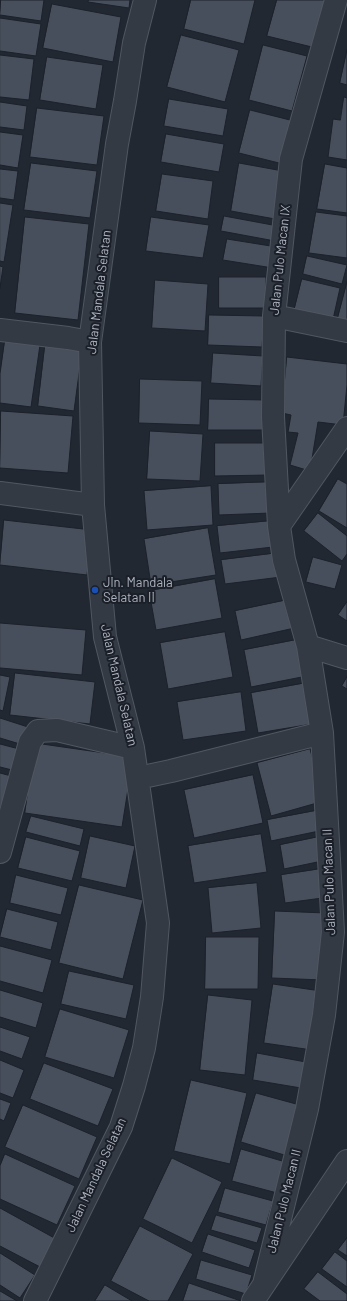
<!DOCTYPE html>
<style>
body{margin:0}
canvas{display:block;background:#212832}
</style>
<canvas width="347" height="1301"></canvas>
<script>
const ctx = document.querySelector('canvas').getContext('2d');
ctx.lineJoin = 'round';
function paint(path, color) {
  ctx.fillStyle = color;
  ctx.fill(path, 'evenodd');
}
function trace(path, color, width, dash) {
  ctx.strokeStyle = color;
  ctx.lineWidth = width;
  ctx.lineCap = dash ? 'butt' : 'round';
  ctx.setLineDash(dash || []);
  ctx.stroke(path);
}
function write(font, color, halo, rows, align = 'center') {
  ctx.font = font + ' Barlow,sans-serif';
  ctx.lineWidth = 4;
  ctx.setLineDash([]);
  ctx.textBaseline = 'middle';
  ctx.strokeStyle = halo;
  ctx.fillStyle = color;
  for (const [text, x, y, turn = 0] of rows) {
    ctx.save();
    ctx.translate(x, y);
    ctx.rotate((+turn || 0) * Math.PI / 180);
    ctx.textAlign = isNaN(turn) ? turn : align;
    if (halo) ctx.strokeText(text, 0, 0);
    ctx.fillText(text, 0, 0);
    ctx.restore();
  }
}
const building = new Path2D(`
 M1,0H44L41,21L0,15Z
 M89,0H130L129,8L88,2Z
 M191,0H255L244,44L184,29Z
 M277,0H329L316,48L267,36Z
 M52,4L121,17L113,62L43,48Z
 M0,18L41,24L36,56L0,51Z
 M181,35L239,50L225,102L167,87Z
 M263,45L307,56L292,111L249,100Z
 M347,50V85L340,83Z
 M0,55L34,59L29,100L0,97Z
 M47,57L103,65L96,109L40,100Z
 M344,97L347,98V160L328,157L333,119L340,120Z
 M169,99L228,109L223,136L164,126Z
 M0,102L27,106L24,130L0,127Z
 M37,108L104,116L97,165L30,157Z
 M250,110L294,121L283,164L239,153Z
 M0,132L23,135L18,168L0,165Z
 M166,134L224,144L219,172L161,162Z
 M31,163L97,171L90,218L24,210Z
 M239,163L283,171L275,219L231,211Z
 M325,164L347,168V213L317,209Z
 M0,169L18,171L14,200L0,198Z
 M162,174L213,181L208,219L156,211Z
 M0,203L13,205L4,262L0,261Z
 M316,212L347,216V258L309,253Z
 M224,216L278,226L275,241L221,231Z
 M25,217L89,224L78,320L15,313Z
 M151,217L209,225L203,258L146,251Z
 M227,239L277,247L273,268L223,260Z
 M307,256L347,265L342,284L303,274Z
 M0,266L3,267L0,288Z
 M219,277H266V308H219Z
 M302,279L340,288L332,324L293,315Z
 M155,280L208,284L205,331L152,328Z
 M347,282V327L336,325Z
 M209,315L264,316L262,347L208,345Z
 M5,340L40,345L31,407L0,403V374Z
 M45,346L82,351L74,411L38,406Z
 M213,353L263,356L261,386L211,383Z
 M287,357L347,364V385L343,425L318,422L310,471L290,465L298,433L288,432L291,415L282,413Z
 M140,379L202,381L200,425L139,423Z
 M209,399L266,400V430H208Z
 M1,411L73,416L68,473L0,468Z
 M150,431L203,434L200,481L147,479Z
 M215,443H269V475L215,476Z
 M338,479L347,484V528L319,511Z
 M271,482V513L219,515L218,484Z
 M211,486L213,525L147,530L144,491Z
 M318,513L347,536V554L342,561L304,531Z
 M4,520L92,530L87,575L0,565Z
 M270,521L273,547L220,553L217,526Z
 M208,528L216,575L151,585L144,539Z
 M278,553L281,577L225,584L221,560Z
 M313,557L342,565L335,589L306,582Z
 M215,579L222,618L156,630L149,591Z
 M292,599L299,627L241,640L235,611Z
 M347,602V621L338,615Z
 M0,623L86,630L82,675L0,668Z
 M225,632L233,677L168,689L160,643Z
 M301,639L307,676L251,687L244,650Z
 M15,673L95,682L90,724L10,715Z
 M0,675L10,677L3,711L0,710Z
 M347,677V689L342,686Z
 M306,683L312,724L258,733L251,693Z
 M241,692L246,731L183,740L177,702Z
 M0,718L28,727L23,745L0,738Z
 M35,743L133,757L122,827L25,813Z
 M0,744L23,750L16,771L0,767Z
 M310,749L324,801L271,816L257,763Z
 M0,773L15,777L6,807L0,806Z
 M253,775L263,823L194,838L184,790Z
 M320,810L324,830L271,841L267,820Z
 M31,816L84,829L80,846L26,832Z
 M261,834L267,872L194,883L188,846Z
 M90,836L135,846L126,888L81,878Z
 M323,836L327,860L284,869L280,845Z
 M26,837L80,851L72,881L18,868Z
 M327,868L330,897L285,903L281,875Z
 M16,875L68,888L61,915L10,903Z
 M257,883L261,928L212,933L208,888Z
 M79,885L143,900L123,979L59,963Z
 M7,909L58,922L51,950L0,937Z
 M275,911L326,913L323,980L272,978Z
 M206,937H259L258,989H205Z
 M0,946L52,960L43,993L0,981Z
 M69,971L134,985L126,1019L61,1004Z
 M273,984L321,991L312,1050L264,1043Z
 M0,990L43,1003L36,1028L0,1017Z
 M208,995L252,1000L245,1075L200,1070Z
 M60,1009L129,1030L114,1078L45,1057Z
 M0,1027L30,1037L22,1059L0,1051Z
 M257,1053L306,1062L301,1088L253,1080Z
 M0,1060L24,1070L13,1098L0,1093Z
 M44,1063L113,1089L98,1126L30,1099Z
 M191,1080L247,1093L230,1164L174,1151Z
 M256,1093L307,1107L291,1157L241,1142Z
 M0,1099L11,1103L4,1121L0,1119Z
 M23,1105L97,1137L79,1179L5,1147Z
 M241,1149L289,1163L281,1194L232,1181Z
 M5,1154L75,1186L57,1225L0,1199V1166Z
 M172,1158L222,1182L192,1243L143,1219Z
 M225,1188L273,1201L266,1225L218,1212Z
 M0,1208L58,1240L42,1268L0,1246Z
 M216,1215L262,1228L257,1243L211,1230Z
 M140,1226L193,1254L168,1301H149L111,1281Z
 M208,1234L255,1250L249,1268L202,1252Z
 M347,1238V1256L338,1250Z
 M335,1252L347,1261V1287L322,1269Z
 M0,1253L35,1275L20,1298L0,1285Z
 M201,1260L252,1275L246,1294L196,1279Z
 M318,1272L347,1294V1301H320L304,1289Z
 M189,1283L241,1301H183Z
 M105,1285L132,1301H95Z
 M0,1291L17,1301H0Z`);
const street = new Path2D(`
 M274,316L347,331
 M0,330L68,338L90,342
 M0,493L93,505
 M279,526L347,428
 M308,646L347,658
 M138,778L171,771L322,733
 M0,852L30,742L38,731L57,730L133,748
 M264,1284L307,1109L324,1015L333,932L322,733L308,646L284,560L279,526L273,417L274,316L291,159L336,0
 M35,1301L121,1127L134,1086L144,1048L152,997L158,923L133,748L105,637L93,505L90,342L117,144L125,101L134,43L145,0
 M253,1301L347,1161`);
const markers = [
 [95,590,4,"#1a4fb4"]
];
const streetNames = [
 ["Jalan Pulo Macan IX",280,260,-84],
 ["Jalan Mandala Selatan",99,292,-83],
 ["Jalan Mandala Selatan",119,685,77],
 ["Jalan Pulo Macan II",329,882,-92],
 ["Jalan Mandala Selatan",96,1175,-65],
 ["Jalan Pulo Macan II",284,1201,-76]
];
const poiNames = [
 ["Jln. Mandala",103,583],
 ["Selatan II",103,598]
];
paint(building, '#474f5c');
trace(building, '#1c212a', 1);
trace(street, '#515761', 24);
trace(street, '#343a43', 22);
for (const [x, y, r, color] of markers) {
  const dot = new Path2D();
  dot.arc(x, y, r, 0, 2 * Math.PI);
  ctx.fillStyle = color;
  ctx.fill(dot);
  trace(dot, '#1a1f28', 1.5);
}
write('13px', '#aeb4c0', '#1a1f28', streetNames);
write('13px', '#aeb4c0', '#1a1f28', poiNames, 'left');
</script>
